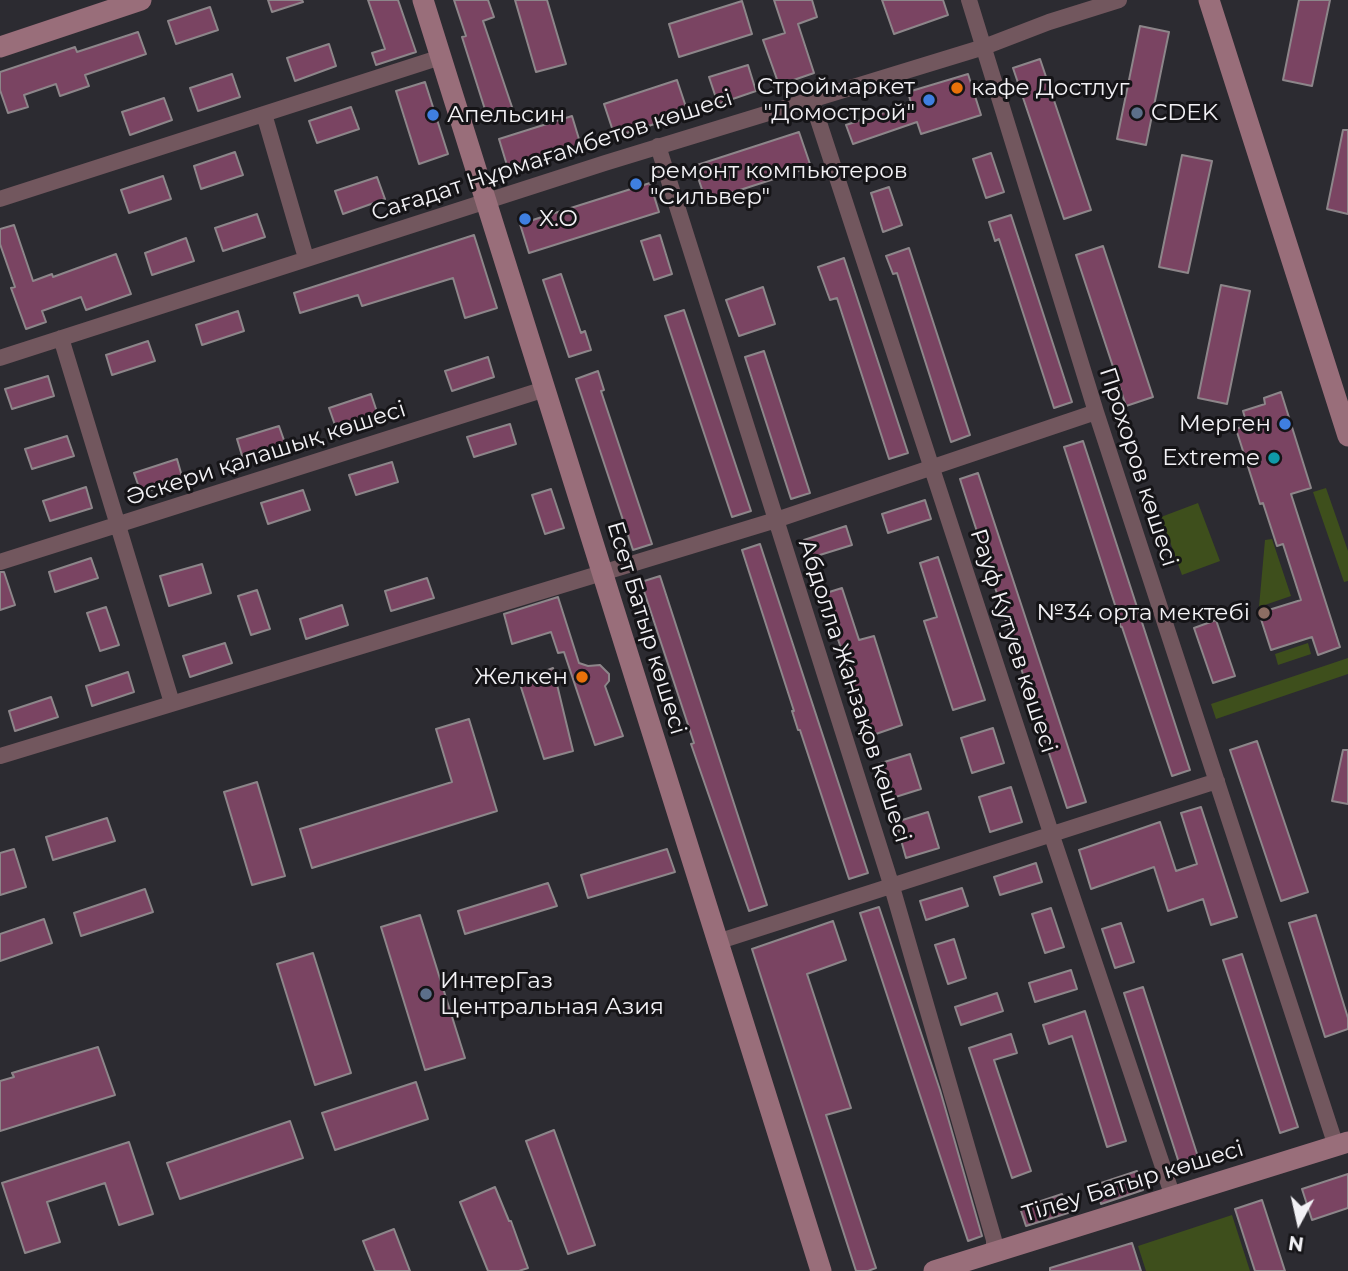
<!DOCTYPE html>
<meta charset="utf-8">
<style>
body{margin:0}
#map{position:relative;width:1348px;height:1271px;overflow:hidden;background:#2c2b31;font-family:Montserrat,sans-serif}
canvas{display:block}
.north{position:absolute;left:1264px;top:1187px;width:70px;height:70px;-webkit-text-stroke:5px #151417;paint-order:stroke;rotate:188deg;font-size:19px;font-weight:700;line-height:28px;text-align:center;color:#f2f1f5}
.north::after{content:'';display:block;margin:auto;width:24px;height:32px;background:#f2f1f5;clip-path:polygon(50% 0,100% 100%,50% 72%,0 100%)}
</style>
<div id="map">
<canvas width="1348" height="1271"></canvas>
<div class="north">N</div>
</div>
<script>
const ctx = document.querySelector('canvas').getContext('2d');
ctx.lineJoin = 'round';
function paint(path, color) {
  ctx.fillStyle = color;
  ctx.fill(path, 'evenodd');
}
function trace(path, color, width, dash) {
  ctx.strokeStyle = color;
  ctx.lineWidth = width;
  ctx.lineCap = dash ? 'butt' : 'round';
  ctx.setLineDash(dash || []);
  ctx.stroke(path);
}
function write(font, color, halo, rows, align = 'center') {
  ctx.font = font + ' Montserrat,sans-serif';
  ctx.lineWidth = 6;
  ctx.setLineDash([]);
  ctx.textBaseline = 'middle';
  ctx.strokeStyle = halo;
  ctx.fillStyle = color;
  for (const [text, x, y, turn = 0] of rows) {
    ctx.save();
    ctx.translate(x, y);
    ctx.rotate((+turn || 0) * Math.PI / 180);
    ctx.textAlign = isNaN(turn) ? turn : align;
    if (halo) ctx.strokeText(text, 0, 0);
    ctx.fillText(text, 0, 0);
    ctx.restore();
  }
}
const green = new Path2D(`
 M1326,488L1348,551V581L1344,582L1313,492Z
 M1198,503L1220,561L1182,575L1161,517Z
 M1272,539L1291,596L1259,607L1265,540Z
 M1308,643L1311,654L1278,665L1275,654Z
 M1348,658V674L1216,719L1211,704Z
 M1232,1215L1250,1271H1146L1138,1246Z`);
const building = new Path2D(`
 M268,0H302L303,2L272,12Z
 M368,0H398L416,52L376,65L372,53L385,49Z
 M454,0H488L494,17L483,21L513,110L488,119L462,37L466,36Z
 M515,0H547L566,64L536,72Z
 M774,0H812L817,17L798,24L814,73L779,85L763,40L785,33Z
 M882,0H943L948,15L894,34Z
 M1299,0H1330L1312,86L1283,80Z
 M742,1L752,34L679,57L669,24Z
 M210,7L218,30L176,44L168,21Z
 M1140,26L1169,32L1146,145L1117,139Z
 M138,32L146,54L85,75L89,86L60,96L56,84L24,95L28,107L8,113L0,90V72L75,47L77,52Z
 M329,44L336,66L295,81L287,58Z
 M1040,59L1091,210L1064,219L1013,68Z
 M748,65L756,91L718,104L709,77Z
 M232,74L240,97L198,111L190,88Z
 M968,74L981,115L921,134L917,122L853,144L846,125L911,103L908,92Z
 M677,80L688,113L615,137L604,104Z
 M425,82L448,154L419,164L396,91Z
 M164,98L172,120L130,135L122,112Z
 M351,107L359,129L317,143L309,121Z
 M572,116L582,149L509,172L499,139Z
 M1343,130H1348V214L1327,209Z
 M799,132L811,167L706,201L694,166Z
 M235,152L243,175L201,189L194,166Z
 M991,153L1004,192L986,198L973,159Z
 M1182,155L1212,161L1188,273L1159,267Z
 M163,176L171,199L129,213L121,190Z
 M377,177L385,199L343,214L335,191Z
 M650,183L659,212L529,253L520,224Z
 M889,187L902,225L883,232L871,193Z
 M257,214L265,237L223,251L215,228Z
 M1011,215L1072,402L1054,408L999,239L995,241L989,222Z
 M14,225L33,281L52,274L53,277L116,254L131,294L86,310L81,297L42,311L46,322L26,329L11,288L15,287L0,244V229Z
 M474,235L497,308L465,318L453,278L362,306L358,295L300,313L294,293Z
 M660,235L672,274L654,280L641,241Z
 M186,238L194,261L152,275L145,253Z
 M1103,246L1153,397L1126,406L1076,255Z
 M909,248L970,435L951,442L897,273L893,274L886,256Z
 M844,258L908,453L889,459L837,298L830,300L818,267Z
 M561,274L581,333L585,331L591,350L569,357L543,280Z
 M1221,285L1250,291L1227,404L1198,398Z
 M763,287L775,324L739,336L726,300Z
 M684,310L751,511L732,517L665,316Z
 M238,311L244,331L202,345L196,325Z
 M148,341L155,361L112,375L106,355Z
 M764,351L810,493L791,499L745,357Z
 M488,357L494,377L452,391L445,371Z
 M598,371L604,390L601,391L652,544L633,550L576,379Z
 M48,376L54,396L12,409L5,389Z
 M1281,392L1311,488L1291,494L1340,647L1318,655L1312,637L1271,650L1259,613L1301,600L1283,544L1277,546L1263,503L1260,504L1236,429L1247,425L1243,411L1265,404L1264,398Z
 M371,394L378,415L336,428L329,408Z
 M510,424L516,444L474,457L467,437Z
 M279,426L286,446L243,459L237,439Z
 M67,436L74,456L32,469L25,449Z
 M1083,441L1190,770L1172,776L1122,627H1121L1114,608H1116L1064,447Z
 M177,459L183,480L141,493L134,473Z
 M392,462L398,482L356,495L349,475Z
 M978,473L1086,802L1067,808L1018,659H1016L1010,641L1012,640L960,479Z
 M86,487L92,508L50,521L43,501Z
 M551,489L564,528L545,534L532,495Z
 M303,490L310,510L268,524L261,503Z
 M925,500L931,519L888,533L882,514Z
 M846,526L852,545L810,558L804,540Z
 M760,544L868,873L849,879L800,730H798L792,711H794L742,550Z
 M938,557L985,700L953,710L924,621L937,617L920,563Z
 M91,558L98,578L55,592L49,572Z
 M202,564L211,593L169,606L160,576Z
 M0,572H4L15,605L0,610Z
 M660,576L767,905L749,911L691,744L694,743L641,582Z
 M427,578L434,598L391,611L385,591Z
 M842,588L859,640L874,636L902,725L870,736L823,594Z
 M257,590L270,629L251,635L238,596Z
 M558,597L579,663L588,666L600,665L609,674V681L605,686L623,736L595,745L564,652L558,653L551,632L512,644L504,614Z
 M342,605L348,625L306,639L300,619Z
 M106,607L119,645L100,651L87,613Z
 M1216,620L1235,676L1213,683L1194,628Z
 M225,643L232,663L190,677L183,656Z
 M553,668L573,751L544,759L519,681Z
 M128,672L134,692L92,706L86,686Z
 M51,697L58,717L15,731L9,711Z
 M469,719L497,811L312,868L300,829L452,782L436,729Z
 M993,728L1004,763L972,773L961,738Z
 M1257,741L1308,892L1281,901L1230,750Z
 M1343,750H1348V804L1332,801Z
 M910,754L921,789L889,799L878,764Z
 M257,782L285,876L252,885L224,792Z
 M1011,787L1022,822L990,832L979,797Z
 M1201,807L1237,917L1211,925L1203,899L1168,911L1154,867L1091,889L1079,850L1160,822L1176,871L1197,864L1181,813Z
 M928,812L939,848L906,858L896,822Z
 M107,818L115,841L53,860L46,837Z
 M14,849L26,887L0,895V853Z
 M667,849L675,872L588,898L581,875Z
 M1036,863L1042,882L1000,895L994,877Z
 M548,883L557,906L465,934L458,911Z
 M962,888L968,906L926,920L920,901Z
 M145,889L153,912L81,936L74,913Z
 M879,907L940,1090L982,1236L968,1241L860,913Z
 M1051,908L1064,947L1045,953L1032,914Z
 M420,915L465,1058L425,1070L381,927Z
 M1316,915L1348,1018V1029L1325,1037L1289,923Z
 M44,919L52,943L0,961V934Z
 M833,921L846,960L807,974L851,1108L826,1115L876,1268L868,1271H856L752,949Z
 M1121,923L1134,962L1115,968L1102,929Z
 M954,939L966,978L948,984L935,945Z
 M313,953L351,1073L315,1085L277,964Z
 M1242,954L1298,1127L1280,1133L1223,960Z
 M1071,970L1077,989L1035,1002L1029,983Z
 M1143,987L1199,1160L1180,1166L1124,993Z
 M997,993L1003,1011L961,1025L955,1007Z
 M1085,1011L1126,1141L1107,1147L1072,1036L1049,1044L1043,1025Z
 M1011,1034L1017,1053L994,1060L1031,1171L1012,1178L969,1048Z
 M98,1047L115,1095L0,1131V1081L14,1077L12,1073Z
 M416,1082L428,1119L335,1150L322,1113Z
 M290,1121L303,1158L180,1199L167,1163Z
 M554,1130L595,1245L568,1254L526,1141Z
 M129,1142L153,1214L119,1225L105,1183L47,1202L60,1242L25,1253L2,1183Z
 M1137,1171L1143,1190L1101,1204L1095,1185Z
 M1348,1174V1208L1312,1220L1302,1189Z
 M495,1187L509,1221H511L528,1268L519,1271H488L460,1202Z
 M1062,1194L1068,1213L1026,1226L1020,1208Z
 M1262,1200L1285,1271H1255L1235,1209Z
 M394,1229L410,1271H375L363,1241Z
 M1132,1243L1141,1271H1050V1268Z`);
const street = new Path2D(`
 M969,0L1096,412L1336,1146
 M811,98L1052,836L1173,1197
 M264,114L306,258
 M658,146L892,887L994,1240V1253
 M0,199L441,57
 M61,338L172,703
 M0,358L605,163L984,47L1049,22L1119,0
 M0,562L545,389
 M0,756L776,520L1096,412
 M717,942L1217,781`);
const secondary = new Path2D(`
 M423,0C556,424 687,848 821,1271
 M1209,0L1348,436
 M0,47L141,0
 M934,1271L1348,1142`);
const markers = [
 [957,88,7,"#e8710a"],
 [929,100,7,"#3f7fe0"],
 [1137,113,7,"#5c6f8a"],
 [433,115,7,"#3f7fe0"],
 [636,184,7,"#3f7fe0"],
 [525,219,7,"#3f7fe0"],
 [1285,424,7,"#3f7fe0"],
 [1274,458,7,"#0f9aa8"],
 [1264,613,7,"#8d6e63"],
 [582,677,7,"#e8710a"],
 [426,994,7,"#5c6f8a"]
];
const poiNames = [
 ["Строймаркет",915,87,"right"],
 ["\"Домострой\"",915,113,"right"],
 ["кафе Достлуг",971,88],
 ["CDEK",1151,113],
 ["Апельсин",447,115],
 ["ремонт компьютеров",650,171],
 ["\"Сильвер\"",650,197],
 ["X.O",539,219],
 ["Мерген",1271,424,"right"],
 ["Extreme",1260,458,"right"],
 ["№34 орта мектебі",1250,613,"right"],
 ["Желкен",568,677,"right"],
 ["ИнтерГаз",440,981],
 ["Центральная Азия",440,1007]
];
const streetNames = [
 ["Сағадат Нұрмағамбетов көшесі",552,156,-18],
 ["Әскери қалашық көшесі",266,454,-18],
 ["Прохоров көшесі",1138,467,72],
 ["Есет Батыр көшесі",646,628,73],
 ["Рауф Кутуев көшесі",1013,641,72],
 ["Абдолла Жанзақов көшесі",854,691,72],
 ["Тілеу Батыр көшесі",1133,1182,-17]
];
paint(green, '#3e4f1c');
paint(building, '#7a4462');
trace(building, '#8d868a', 2);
trace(street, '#72575e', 16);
trace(secondary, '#996e7a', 21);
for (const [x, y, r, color] of markers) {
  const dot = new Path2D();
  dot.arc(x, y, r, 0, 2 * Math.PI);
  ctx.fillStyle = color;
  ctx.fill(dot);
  trace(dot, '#151417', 2.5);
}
write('23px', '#f2f1f5', '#151417', poiNames, 'left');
write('23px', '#f2f1f5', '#151417', streetNames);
</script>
